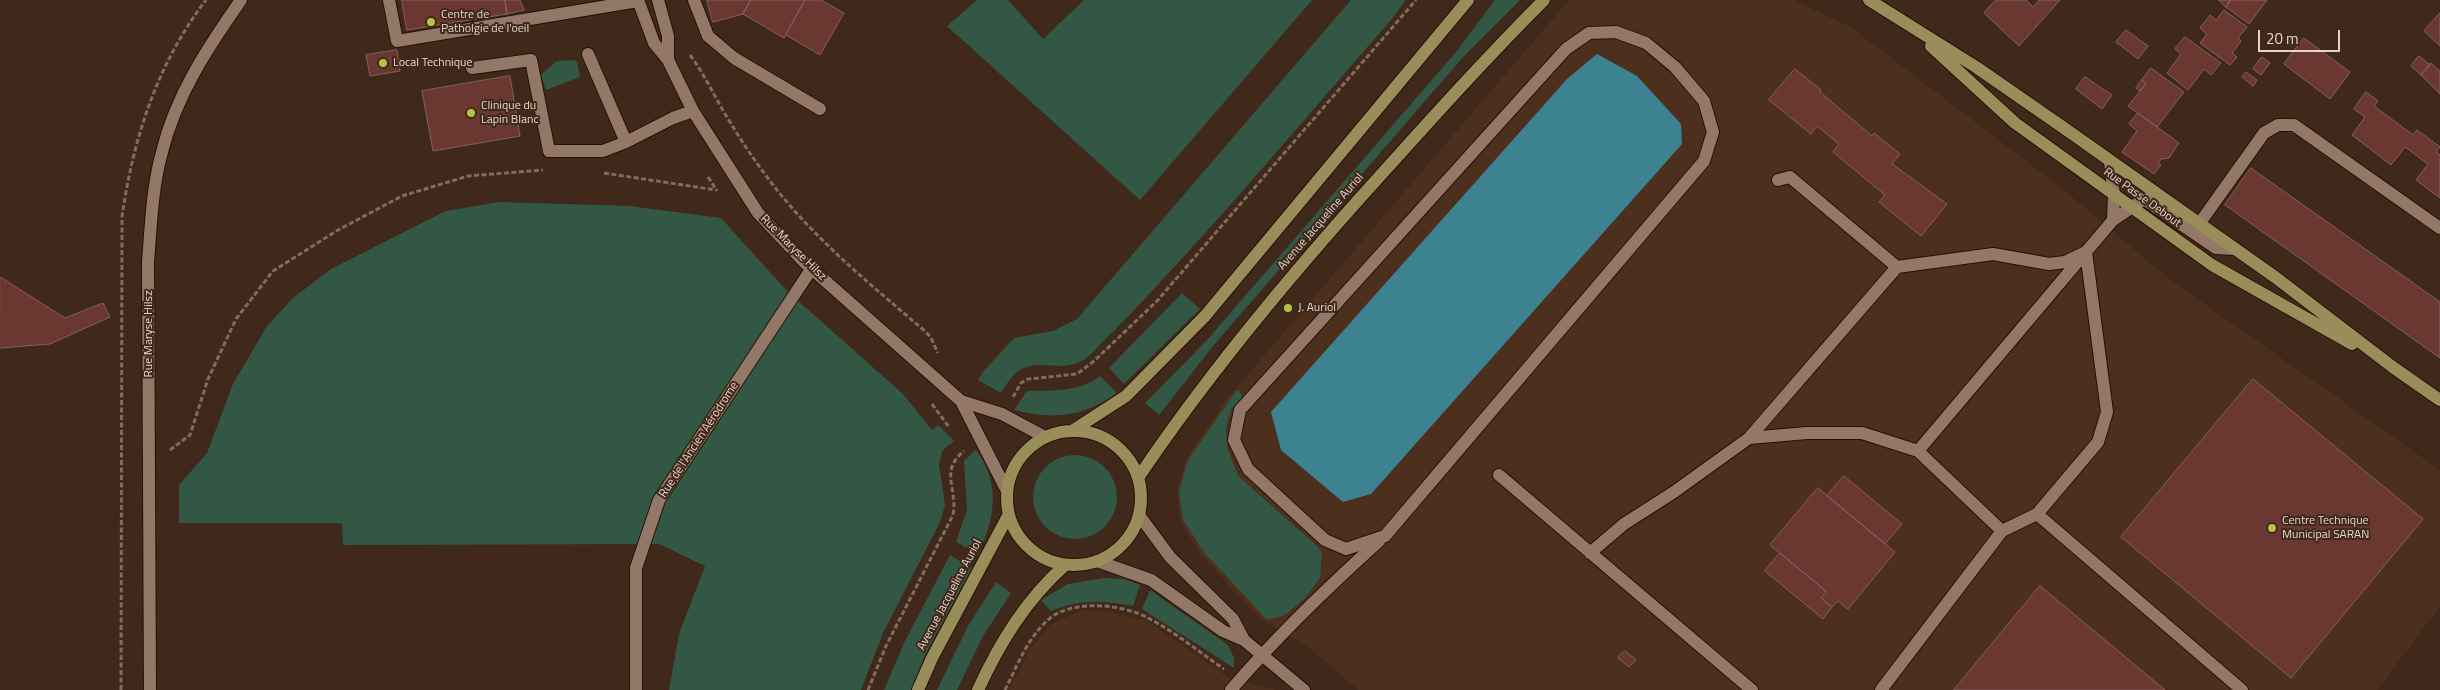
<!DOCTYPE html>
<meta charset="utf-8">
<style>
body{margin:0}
#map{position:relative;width:2440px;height:690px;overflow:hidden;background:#40291a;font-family:"Titillium Web",sans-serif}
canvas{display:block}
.scale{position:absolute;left:2258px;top:30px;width:82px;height:22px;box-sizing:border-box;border:2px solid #e5d5cc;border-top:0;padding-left:6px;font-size:15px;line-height:18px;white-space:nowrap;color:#e5d5cc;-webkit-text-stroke:4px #40291a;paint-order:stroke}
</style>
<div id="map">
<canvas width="2440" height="690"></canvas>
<div class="scale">20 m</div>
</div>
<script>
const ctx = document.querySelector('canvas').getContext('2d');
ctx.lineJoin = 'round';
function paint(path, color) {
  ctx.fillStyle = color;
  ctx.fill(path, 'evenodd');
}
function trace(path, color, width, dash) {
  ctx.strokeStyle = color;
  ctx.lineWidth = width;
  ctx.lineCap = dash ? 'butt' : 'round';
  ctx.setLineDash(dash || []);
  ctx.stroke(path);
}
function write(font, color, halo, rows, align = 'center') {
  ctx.font = font + ' "Titillium Web",sans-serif';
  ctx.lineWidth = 4;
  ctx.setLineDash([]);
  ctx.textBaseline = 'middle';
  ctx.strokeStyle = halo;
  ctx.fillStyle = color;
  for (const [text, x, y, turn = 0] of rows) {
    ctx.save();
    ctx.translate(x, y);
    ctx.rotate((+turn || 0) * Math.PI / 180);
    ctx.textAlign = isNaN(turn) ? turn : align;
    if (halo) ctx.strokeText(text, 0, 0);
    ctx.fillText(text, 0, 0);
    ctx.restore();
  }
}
const built = new Path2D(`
 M1569,0H1794L1852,28L2064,190L2169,279L2440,470V606L2377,690H1358L1310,648L1263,621L1201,555L1180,521L1177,488L1187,458L1225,401Z
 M1082,610L1108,611L1147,621L1229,678L1277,690H1009L1030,649L1051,624Z`);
const green = new Path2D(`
 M977,0H1008L1043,39L1084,0H1312L1140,200L947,26Z
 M1351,0H1406L1391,20C1293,132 1197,248 1092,353C1067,378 1043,356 1020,370C1012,375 1006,385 1001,393L978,380L983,372L1014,338L1053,331L1077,319Z
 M1495,0H1520L1464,56L1213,346L1159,415L1145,403L1207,340L1456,52Z
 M571,60L577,61L580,77L546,90L541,75L557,61Z
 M499,202L629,206L721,218L786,290L903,394L932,430L938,425L954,441L942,451L939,465L945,505L940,522L883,633L861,690H669L679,634L705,566L659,544L343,545L342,523H179V485L207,453L233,384L267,326L293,298L331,269L446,211Z
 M1182,293L1200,309L1124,384L1109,368Z
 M1100,376L1117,393C1084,417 1053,420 1014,410L1027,391C1055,390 1077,393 1100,376Z
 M1236,391H1239L1243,397L1231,409L1226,428L1227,447L1238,476L1317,546L1322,553L1320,578L1306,597L1285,615L1267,620L1204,552L1183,520L1179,491L1188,460Z
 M976,450C1001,483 995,520 978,554L956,542L967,510L964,461Z
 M1033 497a42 42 0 1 1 84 0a42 42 0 1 1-84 0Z
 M950,555L972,568L925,655L911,690H884L905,641Z
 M1104,578L1124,579L1140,585L1133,606C1103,600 1079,599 1051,611L1041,600L1068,584Z
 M996,582L1011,593L983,636L957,690H937L968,626Z
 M1150,590L1228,645L1234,658V668L1142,609Z`);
const water = new Path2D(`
 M1597,54L1637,76L1681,124L1682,144L1371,494L1343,502L1281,450L1271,412L1567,79Z`);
const building = new Path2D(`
 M402,0H505L507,14L407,30Z
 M505,0H520L524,10L507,14Z
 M707,0H751L743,14L713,22Z
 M751,0H805L784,38L743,14Z
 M805,0H821L844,13L820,55L786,35Z
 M1996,0H2026L2033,7L2039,0H2060L2019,46L1984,13Z
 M2219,0H2231L2226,7Z
 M2231,0H2267L2249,24L2226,7Z
 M2224,10L2247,27L2238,38L2241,41L2232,53L2237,57L2230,65L2200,43L2207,34L2200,28L2210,15L2216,20Z
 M2440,13V46L2424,31Z
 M2126,30L2148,46L2138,59L2116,42Z
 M2185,37L2221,63L2211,75L2204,69L2188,90L2167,73L2181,54L2175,49Z
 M2304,38L2350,72L2330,99L2284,64Z
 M397,50L400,71L370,76L366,55Z
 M2419,56L2430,65L2421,75L2411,66Z
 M2262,57L2270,63L2261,75L2253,69Z
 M2431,63L2440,71V94L2421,75Z
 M2151,68L2184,92L2157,127L2128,106L2146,84L2142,80Z
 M1795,69L1821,90L1820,92L1872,136L1874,133L1900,154L1892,164L1947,204L1921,236L1879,202L1885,195L1833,152L1839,144L1817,126L1811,134L1769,100Z
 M2246,72L2257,80L2253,86L2242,77Z
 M510,76L520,136L433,151L422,91Z
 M2085,77L2112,95L2102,109L2076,89Z
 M2142,80L2146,84L2140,91L2136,88Z
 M2366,92L2378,101L2374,106L2413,135L2417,130L2440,147L2436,152L2440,155V198L2416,180L2428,164L2405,147L2391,165L2352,135L2365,117L2354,109Z
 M2138,113L2179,143L2169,158L2161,159L2158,163L2161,165L2154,174L2122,152L2137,131L2129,124Z
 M2251,168L2440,302V358L2225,205Z
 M0,277L65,318L103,303L110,317L50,344L0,348Z
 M2253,379L2423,519L2291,678L2121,537Z
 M1844,476L1902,524L1885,544L1827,496Z
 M1818,488L1895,552L1848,609L1838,601L1832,607L1821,598L1827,592L1770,545Z
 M1780,553L1827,592L1821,598L1832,607L1823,619L1765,571Z
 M2040,586L2165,690H1954Z
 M1625,651L1636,660L1629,667L1618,658Z`);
const path = new Path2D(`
 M690,55C705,75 714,96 727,117C740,139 754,160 770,181C814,239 871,285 926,332L931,338L938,353
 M604,173L716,190
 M708,177L717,191
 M1013,397L1021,383L1028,379L1077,374L1094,361L1157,301L1416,0
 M932,404L949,427
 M170,450L190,435L208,379L236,319L273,271L338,230L402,196L468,176L543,170
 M121,690L122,217C133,139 157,64 206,0
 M868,690L886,646L953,515C958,489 939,471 964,451
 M1005,690C1017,666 1028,637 1049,619C1072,599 1123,604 1148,618C1175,632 1199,652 1224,669`);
const minor = new Path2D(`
 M389,0L397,41L638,1
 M638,0L654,43L668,60L693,111L758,213L804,262L961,401L1007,491
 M658,0L668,36V60
 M694,0L708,36L734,58L820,109
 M1616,32L1646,43L1675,67L1704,101L1713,132L1704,161L1385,536L1346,549L1325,540L1248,469L1234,440L1240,410L1566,49L1589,33Z
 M588,54L626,142L673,118L693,111
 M472,68L531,60L549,151H603L626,142
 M2110,162L2114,195L2113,220
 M1778,180L1790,177L1897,267
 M2199,224L2264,133L2278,125H2294L2440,228
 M961,401L1002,414L1045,437
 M1749,438L1807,433H1862L1918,451L2002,531
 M1918,451L2113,220L2144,199L2216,248L2235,249
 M1499,475L1752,690
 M2037,514L2242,690
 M1139,515L1170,557L1233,619L1244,640
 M1590,553L1624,524L1674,492L1749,438L1897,267L1993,254L2049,264L2065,262L2086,252
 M1097,561L1151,580L1223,631L1244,640L1304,690
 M150,690L148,262C151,225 152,188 162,152C176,95 208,47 241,0
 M636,690V568L659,500L812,268
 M1231,690C1276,637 1327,588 1379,541
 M1881,690L2002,531L2037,514L2098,442L2107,412L2086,252`);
const major = new Path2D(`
 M1869,0L1976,67L2064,128L2275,277L2394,368L2440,400
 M1931,46L2015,123L2212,265L2352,344
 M1072,431L1126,396L1205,316L1468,0
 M1007 498a67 67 0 1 1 134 0a67 67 0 1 1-134 0Z
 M1138,478C1210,371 1292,273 1379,177C1433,117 1487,57 1544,0
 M918,690L932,658L1009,514
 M978,690C1000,642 1026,600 1065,565`);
const markers = [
 [431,22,5,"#b7c148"],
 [383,63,5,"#b7c148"],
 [471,113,5,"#b7c148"],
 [1288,308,5,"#b7c148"],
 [2272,528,5,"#b7c148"]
];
const poiNames = [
 ["Centre de",441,15],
 ["Patholgie de l'oeil",441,29],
 ["Local Technique",393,63],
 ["Clinique du",481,106],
 ["Lapin Blanc",481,120],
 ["J. Auriol",1298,308],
 ["Centre Technique",2282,521],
 ["Municipal SARAN",2282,535]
];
const streetNames = [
 ["Rue Passe Debout",2142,198,36],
 ["Avenue Jacqueline Auriol",1321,222,-49],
 ["Rue Maryse Hilsz",793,248,45],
 ["Rue Maryse Hilsz",149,334,-90],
 ["Rue de l'Ancien Aérodrome",699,440,-57],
 ["Avenue Jacqueline Auriol",950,595,-62]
];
paint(built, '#4d2f1d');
paint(green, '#325845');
paint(water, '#3c8290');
paint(building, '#6a3830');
trace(building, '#82625d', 1);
trace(minor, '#261104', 14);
trace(major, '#261104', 14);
trace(path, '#816d60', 3, [5, 2.5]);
trace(minor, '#947867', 12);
trace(major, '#998d5a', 12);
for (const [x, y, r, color] of markers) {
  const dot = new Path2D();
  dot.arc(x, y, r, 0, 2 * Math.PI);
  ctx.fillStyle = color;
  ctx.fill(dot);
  trace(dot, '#40291a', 2);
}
write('12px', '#e5d5cc', '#40291a', poiNames, 'left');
write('12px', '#e5d5cc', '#40291a', streetNames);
</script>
